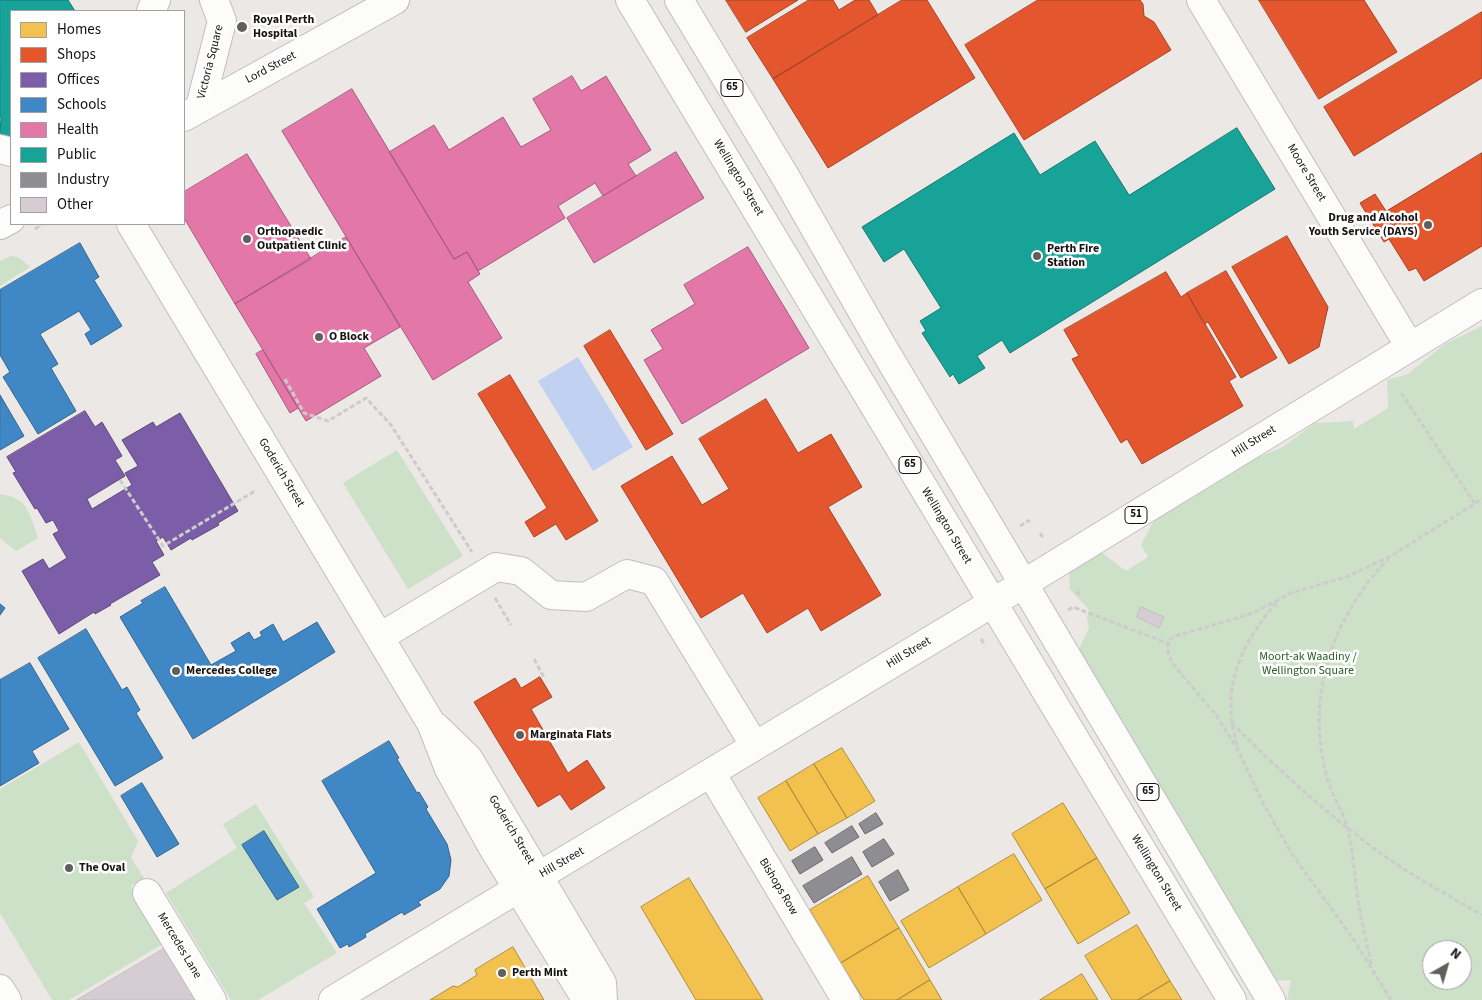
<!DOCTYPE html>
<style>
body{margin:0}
#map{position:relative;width:1482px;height:1000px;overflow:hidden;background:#ece8e5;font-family:"Source Sans 3",sans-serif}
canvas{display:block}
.legend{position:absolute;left:10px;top:10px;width:175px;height:215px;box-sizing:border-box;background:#fff;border:1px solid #a2a1a0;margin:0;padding:6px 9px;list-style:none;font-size:15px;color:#161312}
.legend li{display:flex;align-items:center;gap:10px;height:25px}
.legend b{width:25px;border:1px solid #a2a1a0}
.north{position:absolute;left:1422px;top:940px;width:50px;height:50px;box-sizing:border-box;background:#fff;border:1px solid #a2a1a0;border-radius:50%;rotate:38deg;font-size:14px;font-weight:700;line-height:20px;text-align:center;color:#161312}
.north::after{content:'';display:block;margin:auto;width:18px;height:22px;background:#615e5c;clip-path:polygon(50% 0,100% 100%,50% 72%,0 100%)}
</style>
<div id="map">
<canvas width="1482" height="1000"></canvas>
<ul class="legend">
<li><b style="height:14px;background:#f2c14e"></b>Homes</li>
<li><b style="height:14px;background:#e4572e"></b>Shops</li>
<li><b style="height:14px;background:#7b5ea7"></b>Offices</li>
<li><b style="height:14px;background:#3f88c5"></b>Schools</li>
<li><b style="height:14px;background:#e377a8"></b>Health</li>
<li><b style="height:14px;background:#17a398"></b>Public</li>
<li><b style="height:14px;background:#8d8d92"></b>Industry</li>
<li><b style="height:14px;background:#d6cdd4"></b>Other</li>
</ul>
<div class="north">N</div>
</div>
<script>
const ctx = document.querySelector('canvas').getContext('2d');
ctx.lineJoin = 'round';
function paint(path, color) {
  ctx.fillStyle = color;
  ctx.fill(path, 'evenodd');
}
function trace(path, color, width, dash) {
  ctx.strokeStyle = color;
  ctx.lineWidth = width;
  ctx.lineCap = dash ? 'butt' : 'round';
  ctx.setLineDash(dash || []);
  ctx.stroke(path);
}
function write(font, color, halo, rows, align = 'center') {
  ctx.font = font + ' "Source Sans 3",sans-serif';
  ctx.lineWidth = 5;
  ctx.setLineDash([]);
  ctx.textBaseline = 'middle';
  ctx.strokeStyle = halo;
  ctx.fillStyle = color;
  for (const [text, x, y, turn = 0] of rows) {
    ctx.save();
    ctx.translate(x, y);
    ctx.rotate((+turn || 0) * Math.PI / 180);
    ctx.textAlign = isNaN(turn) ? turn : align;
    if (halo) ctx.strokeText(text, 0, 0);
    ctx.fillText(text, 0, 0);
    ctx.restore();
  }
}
const green = new Path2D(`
 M11,256L18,257L30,267L0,286V261Z
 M1482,326V1000H1287L1291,980L1269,981L1078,651L1089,628L1087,618L1089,610L1070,589L1069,570L1101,552L1126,571L1148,557L1141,545L1154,520L1184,499L1214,485L1256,458L1283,447L1315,423L1353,421L1354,429L1388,408L1387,380L1408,374L1445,344ZM1432,950H1462V980H1432Z
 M397,450L463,556L408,589L343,483Z
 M0,494C29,498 29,513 38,538L16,551L0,538Z
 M79,742L138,841L131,858L144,878L131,886L164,943L69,1000H52L0,913V789Z
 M256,804L314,897L304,903L337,953L258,1000H231L166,893L237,848L223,824Z`);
const water = new Path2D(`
 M578,357L633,447L593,471L538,381Z`);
const homes = new Path2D(`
 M842,748L875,801L847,818L814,764Z
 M814,764L847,818L818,834L786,781Z
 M786,781L818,834L790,851L758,798Z
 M1063,803L1097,858L1045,889L1012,834Z
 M1014,854L1042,900L986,934L958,887Z
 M1097,858L1130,913L1078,944L1045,889Z
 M868,876L899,928L841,963L810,910Z
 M689,878L763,1000H696L641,907Z
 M958,887L986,934L929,968L901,921Z
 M1137,925L1170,981L1138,1000H1112L1085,956Z
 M899,928L930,980L897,1000H864L841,963Z
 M513,947L544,1000H430L453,986L458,987L477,975L475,970Z
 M1082,974L1098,1000H1040Z
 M930,980L942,1000H897Z
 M1170,981L1182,1000H1138Z`);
const shops = new Path2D(`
 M726,0H798L746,32Z
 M809,0H833L839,10L855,0H869L878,15L773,79L747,38Z
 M902,0H927L975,78L828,168L773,79Z
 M1038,0H1140L1143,4L1144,16L1154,22L1171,50L1024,140L965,45Z
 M1259,0H1364L1397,52L1319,99Z
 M1482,12V78L1354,156L1324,107Z
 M1482,153V246L1424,281L1416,268L1409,271L1389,239L1384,242L1360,203L1375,194L1386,211Z
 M1287,236L1328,307L1319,347L1289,364L1232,267Z
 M1226,271L1277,358L1241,378L1208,322L1204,324L1187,293Z
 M1166,272L1181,297L1187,293L1236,377L1229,381L1243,406L1142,464L1127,439L1121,443L1072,359L1079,356L1064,330Z
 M610,330L673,434L646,450L584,346Z
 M510,375L598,521L566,540L556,524L534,537L525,522L547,508L478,394Z
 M766,399L798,453L831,434L862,487L828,507L881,595L821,631L808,608L767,633L743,593L701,618L621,486L672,456L702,505L729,489L699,439Z
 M540,677L552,697L531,709L568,773L587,760L605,788L571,810L560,794L538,807L474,702L515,678L521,688Z`);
const offices = new Path2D(`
 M85,411L95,427L102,422L122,456L115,460L125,476L87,499L92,509L132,485L125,473L138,466L122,440L153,422L156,427L180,413L238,511L218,523L219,525L192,540L191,538L171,550L163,537L156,541L164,555L152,562L160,575L110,604L111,605L95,614L94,612L59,634L22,571L43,559L49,569L67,558L53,534L59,531L53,520L46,523L37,508L35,509L13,473L16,472L7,457Z`);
const schools = new Path2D(`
 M80,243L99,277L94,280L122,326L91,345L85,334L91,330L79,311L40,334L58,364L51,368L76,411L38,434L3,377L10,372L0,355V290Z
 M0,395L24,436L0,450Z
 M165,587L211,665L236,651L231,643L249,632L254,640L262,636L260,632L273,624L283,642L317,622L335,652L193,739L120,617L143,603L141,601Z
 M0,604L5,608L0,615Z
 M86,629L122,690L127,687L140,710L136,713L163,758L115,786L38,658Z
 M30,663L69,729L32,751L39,763L0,786V680Z
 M389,741L399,758L397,759L417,793L419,792L428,807L426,809L447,844L451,860L449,876L440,889L418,902L421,905L404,915L402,912L365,934L366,937L349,947L348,944L340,948L317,909L376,873L322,781Z
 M142,783L179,844L157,857L121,796Z
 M264,831L299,887L277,900L242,845Z`);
const health = new Path2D(`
 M572,76L581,91L606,76L651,150L628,164L636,176L603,196L595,183L558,206L565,218L478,271L467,252L454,259L389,152L434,125L449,150L503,117L521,147L551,130L533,99Z
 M352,89L454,259L467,252L480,274L468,282L502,338L433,380L282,131Z
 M676,152L704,198L594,263L567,218Z
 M247,154L311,259L235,304L184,218V192Z
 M346,237L400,327L364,348L381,376L306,421L235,304Z
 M748,247L809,348L682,424L644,360L663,349L651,330L695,304L684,285Z
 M263,350L298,408L290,413L256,354Z`);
const public = new Path2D(`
 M0,0H68L75,11H11V141L4,138L0,132L1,118L0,116Z
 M1237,128L1275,189L1010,353L1002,340L977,356L985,368L959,384L953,374L950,377L922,333L926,331L920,321L941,308L904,249L884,262L862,227L1014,133L1040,175L1095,141L1129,195Z`);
const industry = new Path2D(`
 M876,813L883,824L865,834L859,824Z
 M852,826L859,837L832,853L825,843Z
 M884,839L894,854L872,867L863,852Z
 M815,847L823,860L800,874L792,861Z
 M852,857L862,874L814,903L803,886Z
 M898,870L909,890L890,901L879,882Z`);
const building = new Path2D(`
 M1141,607L1164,617L1159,628L1137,617Z
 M167,947L198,1000H77Z`);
const path = new Path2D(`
 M35,229L43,224
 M285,379L304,413L328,421L366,398L391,425L472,552
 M1401,393L1475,504
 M120,480L163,546L255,491
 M1020,526L1030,520
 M1040,533L1044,539
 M1077,591L1079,595
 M495,598L511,625
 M1068,610L1073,607L1167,643
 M981,639L985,646
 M534,659L544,677
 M1232,723C1276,768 1324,811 1375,849C1408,874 1446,894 1482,915
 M1237,745C1234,733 1231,722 1231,710C1229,668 1251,632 1277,602
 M1371,964C1367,941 1360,917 1357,893C1354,871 1353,849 1347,826C1341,807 1329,790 1325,770C1307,691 1333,617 1388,559
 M1391,1000L1354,940L1292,854L1263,803L1237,748L1216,715L1172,663L1167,649L1170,639L1175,636L1241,617L1257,611L1291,593L1346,577L1391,556L1482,499`);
const minor = new Path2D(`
 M1201,0L1410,347
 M151,11L156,0
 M200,107L222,21L214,0
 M0,149L11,152
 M131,224L431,723L449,769L493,848L581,991L589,1000
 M380,637L496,567L521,571L551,595L586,597L627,574L654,581L755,746
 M436,727L468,758L602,983L603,1000
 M711,773L846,1000
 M147,893L212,1000`);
const major = new Path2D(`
 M630,0L1232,1000
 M679,0L785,176L882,346L1271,1000
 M184,117L395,0
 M0,225L11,219
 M0,989L7,1000
 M333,1000L961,622L1482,303`);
const markers = [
 [242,27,6,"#615e5c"],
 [1428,225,5,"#615e5c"],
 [247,239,5,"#615e5c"],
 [1037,256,5,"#615e5c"],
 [319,337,5,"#615e5c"],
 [176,671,5,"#615e5c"],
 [520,735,5,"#615e5c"],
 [69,868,5,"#615e5c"],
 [502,973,5,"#615e5c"]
];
const shields = [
 [732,88,22],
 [910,465,22],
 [1136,515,22],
 [1148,792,22]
];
const shieldNames = [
 ["65",732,88],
 ["65",910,465],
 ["51",1136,515],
 ["65",1148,792]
];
const poiNames = [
 ["Royal Perth",253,20],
 ["Hospital",253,34],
 ["Drug and Alcohol",1418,218,"right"],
 ["Youth Service (DAYS)",1418,232,"right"],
 ["Orthopaedic",257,232],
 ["Outpatient Clinic",257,246],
 ["Perth Fire",1047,249],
 ["Station",1047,263],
 ["O Block",329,337],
 ["Mercedes College",186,671],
 ["Marginata Flats",530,735],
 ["The Oval",79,868],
 ["Perth Mint",512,973]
];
const streetNames = [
 ["Victoria Square",211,62,-76],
 ["Lord Street",271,68,-28],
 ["Moore Street",1306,173,59],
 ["Wellington Street",738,178,59],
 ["Hill Street",1254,442,-32],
 ["Goderich Street",281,473,59],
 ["Wellington Street",946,526,59],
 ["Hill Street",909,653,-31],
 ["Goderich Street",511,830,59],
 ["Hill Street",562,863,-30],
 ["Wellington Street",1156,873,59],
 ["Bishops Row",778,887,59],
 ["Mercedes Lane",179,946,59]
];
const parkNames = [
 ["Moort-ak Waadiny /",1308,657],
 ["Wellington Square",1308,671]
];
paint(green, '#cde0c8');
paint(water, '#c1d1f2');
paint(homes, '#f2c14e');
trace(homes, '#b08d3c', 1);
paint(shops, '#e4572e');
trace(shops, '#a64326', 1);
paint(offices, '#7b5ea7');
trace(offices, '#5d487a', 1);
paint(schools, '#3f88c5');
trace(schools, '#33658f', 1);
paint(health, '#e377a8');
trace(health, '#a6597b', 1);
paint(public, '#17a398');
trace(public, '#177870', 1);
paint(industry, '#8d8d92');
trace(industry, '#69686c', 1);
paint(building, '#d6cdd4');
trace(building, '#c2bfbe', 1);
trace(minor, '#c1bebc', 30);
trace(major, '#c1bebc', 30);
trace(path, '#cdcccc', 3, [5, 2.5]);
trace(minor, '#fcfcfb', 28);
trace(major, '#fcfcfb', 28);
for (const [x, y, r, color] of markers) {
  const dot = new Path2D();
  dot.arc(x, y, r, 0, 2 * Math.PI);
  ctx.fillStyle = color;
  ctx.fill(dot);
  trace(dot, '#fff', 2);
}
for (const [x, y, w] of shields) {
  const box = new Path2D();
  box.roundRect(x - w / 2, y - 8.5, w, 17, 4);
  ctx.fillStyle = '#fff';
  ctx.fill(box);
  trace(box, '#161312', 1);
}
write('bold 11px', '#161312', null, shieldNames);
write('bold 12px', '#161312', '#fff', poiNames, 'left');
write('12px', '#161312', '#fff', streetNames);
write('12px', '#285d25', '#fff', parkNames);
</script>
